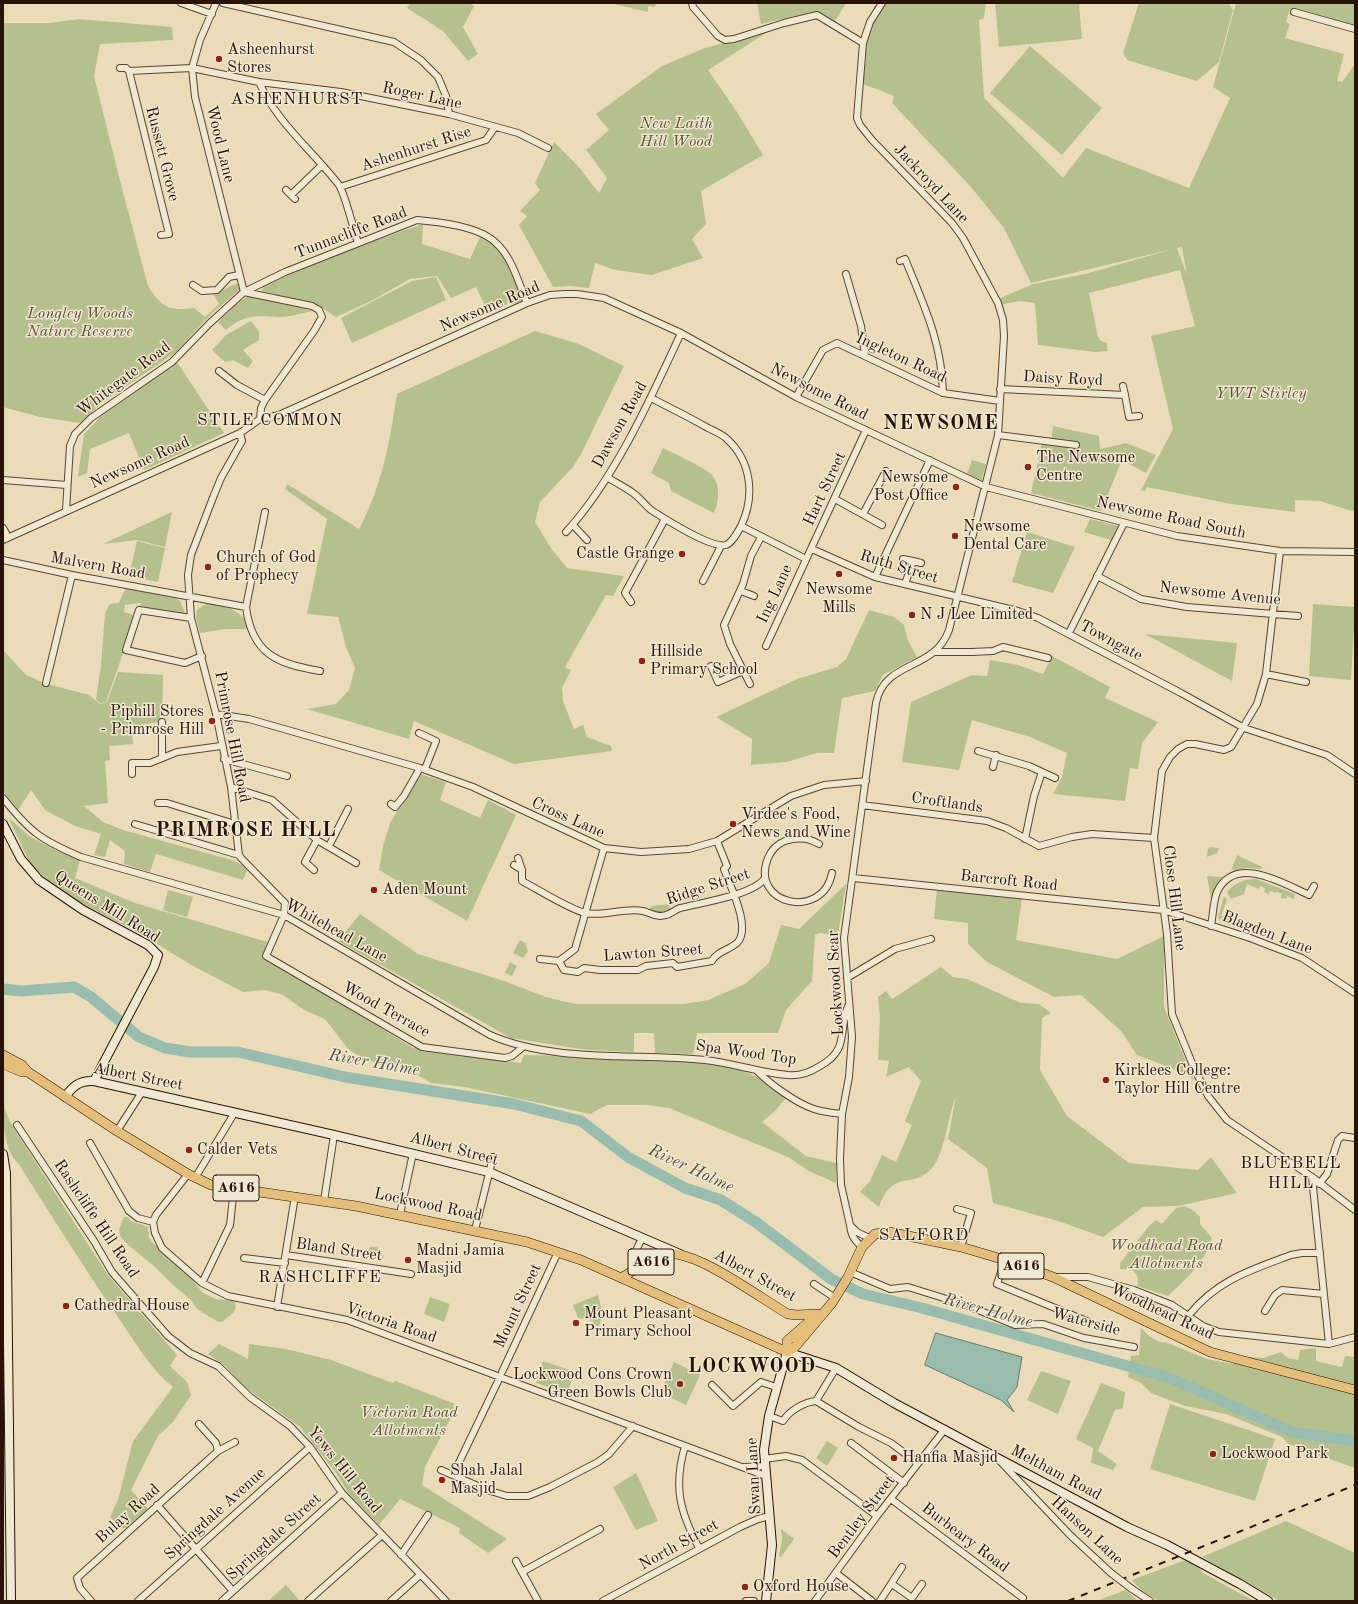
<!DOCTYPE html>
<style>
body{margin:0}
#map{position:relative;width:1358px;height:1604px;overflow:hidden;background:#eadcb8;font-family:"Old Standard TT",serif}
canvas{display:block}
.frame{position:absolute;inset:0;border:4px solid #291306;pointer-events:none}
</style>
<div id="map">
<canvas width="1358" height="1604"></canvas>
<div class="frame"></div>
</div>
<script>
const ctx = document.querySelector('canvas').getContext('2d');
ctx.lineJoin = 'round';
function paint(path, color) {
  ctx.fillStyle = color;
  ctx.fill(path, 'evenodd');
}
function trace(path, color, width, dash) {
  ctx.strokeStyle = color;
  ctx.lineWidth = width;
  ctx.lineCap = dash ? 'butt' : 'round';
  ctx.setLineDash(dash || []);
  ctx.stroke(path);
}
function write(font, color, halo, rows, align = 'center') {
  ctx.font = font + ' "Old Standard TT",serif';
  ctx.lineWidth = 3;
  ctx.setLineDash([]);
  ctx.textBaseline = 'middle';
  ctx.strokeStyle = halo;
  ctx.fillStyle = color;
  for (const [text, x, y, turn = 0] of rows) {
    ctx.save();
    ctx.translate(x, y);
    ctx.rotate((+turn || 0) * Math.PI / 180);
    ctx.textAlign = isNaN(turn) ? turn : align;
    if (halo) ctx.strokeText(text, 0, 0);
    ctx.fillText(text, 0, 0);
    ctx.restore();
  }
}
const green = new Path2D(`
 M410,3H469L474,6L463,27L478,54L468,61L443,31L407,8Z
 M610,3H656L655,7L648,6V12Z
 M757,3H846L834,23L818,12H812L761,24Z
 M884,3H986L984,18L979,20L984,98L1063,178L1086,148L1189,188L1230,98L1213,87L1236,3H1355V26L1290,9L1286,22L1290,24L1285,38L1344,54L1337,81L1342,82L1355,64V512L1320,501L1295,500V512L1231,504L1147,487L1145,491L1141,490L1173,429L1151,336L1195,326L1180,270L1089,293L1098,337L1101,341L1107,343L1108,351L1095,352L1038,345L1035,303L1019,301L1000,305L998,299L1033,284L1085,274L1177,248L1187,275L1182,247L1031,283L1004,228L971,187L892,103L894,96L863,84L866,40L871,26Z
 M995,3H1079L1082,39L999,47Z
 M1139,3H1228L1233,10L1219,62L1197,81L1127,60L1123,53Z
 M79,19L172,27L173,40L100,44L94,76L119,177L148,286C162,308 169,311 194,308L205,317L219,304L213,294L240,282L242,288L211,314L176,352L103,402L80,423L40,417L3,407V23H50Z
 M774,28L708,70L737,112L763,155L701,191L706,224L692,239L703,258L652,275L615,270L595,263L589,288L571,286L553,287L519,225L527,216L520,211L540,190L535,183L554,142L578,166L599,193L607,178L586,150L609,130L596,114L662,66L705,48L756,34Z
 M1030,46L1102,108L1062,155L990,93Z
 M423,224L422,244L470,259L481,235C506,247 514,277 524,302L504,305L488,312L476,287L451,298L437,276L410,279L371,301L336,317L314,303L297,300L262,291L263,286C316,263 368,242 423,224Z
 M436,277L446,300L352,343L341,318L412,281Z
 M250,295L313,311C302,313 290,317 279,317C256,316 245,314 226,330L218,322L239,302Z
 M251,321L259,332V340L243,350L253,361L248,368L233,360L225,362L212,350L226,335Z
 M535,331L579,344L624,366L581,454L573,467L540,502L535,522L551,548L567,568L624,576L613,596L606,595L565,667L571,670L562,688L563,701L574,729L583,725L587,737L611,746L612,751L514,764L414,721L409,739L307,709L336,704L349,690L355,668L346,647L338,617L307,614L327,519L285,489L287,484L359,529C382,486 390,441 397,394Z
 M177,362L224,433L144,470L129,433L90,449L87,473L78,477L84,434L100,417Z
 M1053,426L1099,436L1100,449L1126,443L1156,455L1146,473L1122,460L1101,511L1031,493L1042,442L1051,443Z
 M663,448C673,453 705,468 711,474C721,485 719,501 714,513L671,491L669,483L651,473Z
 M972,460L986,464L981,480L967,474Z
 M172,512L165,547L137,540L103,544Z
 M1090,519L1118,526L1111,540L1084,532Z
 M1027,532L1075,547L1053,593L1012,582Z
 M137,541L165,548L158,582L129,576Z
 M126,587L176,598L180,601L186,615L139,609L141,603L125,605L124,612L136,616L106,702L100,703L96,699L101,666L105,613L110,604L119,603Z
 M215,602C229,608 245,613 250,629H226L200,633L196,617L197,610L204,605Z
 M1313,604L1355,607L1351,680L1309,676Z
 M869,610L894,617L904,625L908,641L917,657L883,675L875,691L842,698L834,753H817L786,762L751,765L752,739L716,717L797,679L837,667L846,659Z
 M1145,634L1237,643L1232,681Z
 M3,650L26,675L44,683L89,695L100,704L107,702L118,672L163,675L162,722L131,726L133,744L109,746L110,760L105,761L108,803L84,806L103,822L123,830L232,860L248,868L243,880L156,854L150,872L124,864L125,851L110,840L105,857L94,855L101,834L75,826L45,810L31,790L18,810L3,791Z
 M1052,656L1110,687L1105,698L1158,722L1142,743L1138,769L1130,768L1125,801L1053,794L1062,777L1067,753L1030,737L972,720L959,770L902,762L911,702L972,675L987,676L990,660L1018,665L1043,674Z
 M420,774L446,782L440,800L480,818L488,800L516,815L467,921L379,870L383,846L390,823Z
 M8,817L29,836L55,850L80,860L75,878L135,903L271,943L265,956L413,1048L521,1063L524,1055L654,1057L714,1063L737,1069L755,1076L788,1095L776,1110L762,1122L806,1156L836,1163V1183L809,1171L788,1157L669,1108L646,1105H607L590,1114L465,1087L431,1083L419,1076L388,1068L361,1057L348,1049L325,1019L304,1010L283,995L265,990L243,992L195,967L137,932L79,902L51,882L31,865Z
 M1210,847L1219,848L1217,853L1207,857L1208,848Z
 M1237,855L1262,867L1261,869L1247,868L1233,871L1232,868Z
 M1207,876L1224,877L1212,905Z
 M1256,879L1295,894L1294,899L1287,896L1286,899L1281,898L1282,894L1277,892L1276,893L1270,891L1269,894L1264,892L1265,888L1260,886L1259,889L1247,884L1244,894L1231,899L1227,892C1234,883 1244,879 1256,879Z
 M846,884L838,935L819,933L815,935L812,981L786,1010L778,1033H697L693,1054L655,1053L654,1033H634V1052L587,1050L511,1038L338,941L360,914L418,954L504,981L546,997L575,1004H684L708,1000L745,984L769,963L781,925L799,929Z
 M937,888L1022,898L1016,940L1117,959L1164,936V1007L1190,1072L1196,1083L1189,1075L1137,1055L1121,1031L1081,995L1054,997L987,962L968,944V923L934,919Z
 M168,890L193,897L187,917L163,910Z
 M1224,896L1227,900L1221,916L1233,920L1231,925L1221,922L1218,917Z
 M669,904L670,908L673,910C664,914 658,914 649,912L651,906Z
 M520,940L525,943L528,951L523,958L513,953Z
 M510,962L517,966L512,976L505,973Z
 M941,967L953,977L967,979L1021,1003L1039,1004L1051,1013L1042,1018L1040,1070L1067,1116L1129,1163L1198,1170L1211,1157L1237,1193L1178,1206L1143,1207L1103,1237L1058,1221L993,1203L987,1168L948,1139L956,1096C948,1116 945,1153 932,1168C911,1191 894,1167 879,1207L860,1192L870,1181L882,1155L896,1162L912,1125L905,1121L921,1081L909,1067L886,1077L889,1061L878,1060L880,1017L878,997L886,991L892,999Z
 M3,1104L10,1122L107,1274L177,1355L170,1366L187,1382L191,1395L173,1422L158,1436L131,1490L148,1509L127,1528H121L110,1517L118,1500L133,1441L173,1387C152,1371 137,1345 122,1323C86,1271 52,1217 18,1163C4,1151 3,1121 3,1104Z
 M1185,1206L1194,1211L1200,1217V1224L1212,1238C1205,1263 1186,1279 1168,1296L1137,1286C1140,1279 1137,1274 1131,1269H1120V1263L1149,1226L1156,1220L1162,1224L1176,1208Z
 M124,1217H128L131,1221L148,1227L149,1237L152,1242L190,1277L203,1293L216,1299L234,1301L236,1306L234,1312L222,1322H218L197,1309L192,1301L172,1284L156,1268L127,1244L120,1236L119,1229Z
 M369,1247H377L384,1258L369,1257Z
 M598,1295L601,1308L604,1311L599,1326L594,1325L593,1321L578,1318L573,1305Z
 M430,1297L450,1304L444,1322L424,1314Z
 M1141,1328L1149,1336L1160,1342L1168,1343L1207,1359L1233,1364L1250,1357L1263,1358L1281,1352L1288,1358L1298,1360L1300,1350L1316,1348V1361L1342,1367L1345,1356L1355,1357V1468L1288,1444L1282,1437L1226,1414L1185,1406L1151,1393L1141,1383L1128,1377L1131,1356L1139,1355Z
 M219,1344L248,1359L249,1344L286,1349L331,1360L393,1383L395,1381L453,1403L457,1406L425,1467L422,1485L507,1539L488,1553L459,1533L460,1528L400,1499L379,1525L349,1494L336,1473L300,1427L242,1385L224,1365L208,1354Z
 M543,1361L575,1372L567,1393L536,1383Z
 M674,1362L700,1375L686,1405L660,1393Z
 M1041,1371L1071,1381L1058,1414L1027,1400Z
 M1101,1383L1125,1392L1123,1408L1115,1410L1098,1451L1117,1464L1113,1470L1091,1463L1093,1448L1076,1439Z
 M1170,1404L1275,1439L1255,1501L1150,1469Z
 M827,1441L838,1448L827,1466L816,1458Z
 M636,1473L658,1521L636,1530L613,1487Z
 M1286,1521L1355,1553V1601H1279L1202,1557Z
 M781,1529L794,1539L781,1557L779,1556L782,1541Z
 M1191,1558L1203,1573L1254,1601H1159L1142,1591L1132,1580Z
 M286,1585L300,1601H268Z
 M1126,1590L1138,1601H1096Z`);
const water = new Path2D(`
 M936,1333L1022,1357L1017,1387L1007,1400L1014,1412L1001,1400L925,1365Z`);
const river = new Path2D(`
 M3,989L21,991L74,987L91,997L139,1037L165,1048L190,1052H238L345,1077L514,1104L581,1121L628,1157L685,1188L721,1200L757,1223L831,1279L863,1294L922,1308L1170,1378L1292,1432L1355,1441`);
const street = new Path2D(`
 M181,3L212,14
 M216,3L200,40L192,68L195,97L244,292
 M223,3L394,42L421,60L438,77L446,96L449,114
 M692,3L693,7L718,36L725,40L734,39L784,23L817,15L863,43
 M1294,12L1355,29
 M120,68H126L129,71L192,68L259,82L341,92L449,114L518,133L548,148
 M129,71L169,234L161,235
 M259,82C277,123 312,150 339,185C345,194 354,231 358,243
 M340,187L486,140L495,127
 M286,190L295,199
 M291,195L321,166
 M900,261L905,259C924,305 942,343 943,393
 M846,274L861,326L865,355
 M193,285L202,291L217,290L229,277L239,275
 M244,292L312,306L319,310L322,317L314,331L265,400L261,408L260,419
 M219,371L237,385L265,400
 M1123,386L1125,395
 M1000,389L1125,395L1129,417L1139,416
 M796,397L823,350L837,343L943,393L1000,401
 M651,398C670,408 689,417 708,428C714,431 722,434 727,439C752,462 755,497 741,526
 M240,433L242,441L221,478L214,495L191,555L188,575L191,618L216,714L231,787L239,855L241,858L285,903L284,915L266,956L422,1047L505,1058L512,1056L523,1047
 M998,435L1076,445
 M607,477C616,483 625,487 633,493C640,498 645,505 651,510C663,518 712,549 726,545C733,542 737,533 741,526L806,559
 M3,480L67,485
 M835,499L882,525
 M66,510L70,446L75,434L91,418L172,362L210,323L244,292L285,272L417,220C439,222 479,226 496,243C512,257 519,284 527,303
 M863,514L886,471
 M573,525L587,540
 M3,528L8,537
 M566,532C614,480 651,398 681,333
 M3,540L240,433L260,419L279,415L527,303L550,295L565,294H577L604,298L681,333L796,397L986,487L1177,536L1280,551L1355,552
 M812,549L875,577L1018,611L1038,618L1181,693L1244,728L1327,755L1355,774
 M1280,551L1266,674L1257,704L1231,747L1224,750L1195,744H1187L1178,749L1170,757L1162,771L1154,838L1167,934L1172,1014L1194,1068L1208,1096L1227,1120L1312,1177L1355,1210
 M903,559L913,561L905,584
 M3,560L72,575L246,607L265,512
 M913,561L921,563
 M1097,576L1141,599L1187,607L1298,616
 M875,577L930,460
 M703,581L721,546
 M741,591L754,596
 M631,602L625,593L665,519
 M246,607C252,654 277,664 320,671
 M191,618L139,610L126,650L185,663L202,656
 M1069,633L1124,523
 M766,646L866,430
 M935,652H972L993,651L1003,647L1048,658
 M711,666L718,682L743,671
 M1266,674L1306,682
 M46,683L72,575
 M750,684L730,644L724,625L743,584L751,556L761,537
 M216,714L249,719L420,768L473,787L604,848L641,852L689,849L717,841L791,796L824,785L866,781
 M162,722V758
 M419,733L436,741L425,769
 M978,751L1029,766L1042,772L1034,796L1025,839
 M224,759L287,776
 M993,767L996,755
 M1042,772L1055,778
 M132,774V763H150L177,752L221,746
 M231,787L272,800L317,840L356,863
 M3,798C30,832 41,840 81,857L284,915L490,1035C554,1063 636,1053 705,1060C733,1063 760,1073 788,1075C799,1076 811,1072 820,1066C851,1049 837,1029 849,1004
 M158,803H167L235,824
 M391,804L395,807L404,796L420,768
 M862,805L987,821L1006,828L1039,846L1072,837L1092,834L1154,838
 M135,824L239,855
 M819,844C808,837 797,837 785,841C777,844 771,851 768,858C749,905 823,921 832,873
 M329,846L348,809
 M518,858L522,870V881C539,890 569,909 585,913C605,917 624,907 643,911C651,913 657,918 666,915C671,914 675,910 680,908C700,903 754,895 765,878
 M514,865L522,870
 M314,870L305,862L317,840
 M853,878L1163,910L1250,938L1302,958L1355,993
 M1211,926C1213,916 1213,902 1217,892C1235,854 1283,883 1309,895L1314,886
 M540,959L559,961L575,949L604,848
 M559,961L564,970L578,972L584,968L600,970H638L646,966L673,963L677,967L712,961C716,952 729,950 737,943C752,928 730,886 724,869L727,866L717,841
 M847,978L895,949L931,939
 M757,1071C770,1084 796,1103 814,1109C823,1112 833,1113 842,1114
 M17,1125L94,1241L112,1272L139,1303L168,1336L190,1353L218,1366L250,1397L290,1426L310,1447L342,1493L446,1601
 M117,1131L142,1092
 M90,1143L129,1211L138,1218L153,1222L155,1233L162,1248L202,1283L228,1296L347,1320L766,1476
 M1312,1177L1329,1344
 M195,1178L235,1112
 M1319,1184L1327,1174L1338,1140L1342,1136L1355,1138
 M324,1201L334,1135
 M957,1209L971,1213L961,1247
 M400,1214L413,1153
 M153,1222L156,1215L188,1174
 M850,1225C851,1235 854,1240 862,1247
 M475,1230L493,1157
 M869,1238L857,1232L850,1225L841,1185L840,1159L842,1114L849,1077L852,1037L844,938L876,703C885,659 934,672 949,630L998,435L1004,336L1003,320L998,303L963,238L952,223L872,140L860,125L857,118L863,43L870,22L882,3
 M286,1255L411,1274
 M633,1257L642,1238
 M244,1258L285,1263
 M1005,1260L997,1284L1089,1322
 M850,1272L890,1289L908,1287L966,1305L1015,1325L1043,1324L1084,1338L1134,1347
 M1057,1277H1088L1134,1290L1172,1305L1203,1326L1219,1332L1329,1344L1355,1337
 M202,1283L230,1225L234,1188
 M814,1284L835,1298
 M277,1307L295,1196
 M1265,1311L1275,1295L1282,1290L1324,1294
 M1189,1315C1217,1280 1251,1270 1291,1255L1302,1253H1320
 M502,1372L558,1252
 M712,1385L733,1406L761,1382L776,1387
 M816,1401L859,1427L891,1443L918,1463
 M816,1401L836,1368
 M769,1416L783,1421C789,1411 804,1402 816,1401
 M851,1443L904,1483
 M685,1446C673,1487 680,1512 699,1548
 M218,1451L235,1442
 M764,1459L786,1456L802,1460L877,1516
 M998,1459L1070,1535L1111,1573
 M744,1467L765,1466
 M441,1470L487,1490L507,1496H528L550,1487L598,1462L609,1454L633,1426
 M453,1475L500,1377
 M891,1499L1023,1598
 M157,1505L233,1591
 M401,1555L428,1515
 M516,1561L538,1601
 M522,1572L600,1529
 M836,1573L872,1601
 M892,1584L912,1598L922,1584
 M1132,1589L1150,1601
 M91,1601L80,1588L77,1578L218,1451L216,1443L199,1424
 M138,1601L310,1447
 M222,1601L342,1493
 M308,1601L382,1535
 M391,1601L420,1575
 M603,1601L740,1527L758,1519L770,1516
 M746,1601H754
 M815,1601L877,1516L945,1429
 M880,1601L902,1567`);
const secondary = new Path2D(`
 M3,824L21,859L39,880L83,910L148,945L158,955L154,967L94,1081
 M65,1097C73,1086 80,1080 94,1081L334,1135L489,1172L680,1254
 M3,1154L6,1173L11,1601
 M766,1601L772,1545L764,1450L769,1416L787,1352L836,1368L894,1403L1127,1527L1167,1545L1240,1584L1268,1601`);
const primary = new Path2D(`
 M3,1055L22,1065L28,1072L117,1131L188,1174L211,1185L356,1206L527,1242L581,1260L787,1352
 M3,1064L22,1072H28
 M621,1278C633,1271 655,1256 668,1254C698,1251 760,1298 788,1314L797,1315L818,1314
 M787,1352L794,1348L832,1303L848,1277L862,1247L875,1234L889,1232L961,1247L1005,1260L1053,1277L1210,1352L1355,1390
 M787,1352V1341L818,1314`);
const rail = new Path2D(`
 M1068,1601L1355,1485`);
const streetBridge = new Path2D(`
 M1111,1573L1132,1589`);
const markers = [
 [219,59,4,"#8f2418"],
 [1028,467,4,"#8f2418"],
 [956,487,4,"#8f2418"],
 [955,536,4,"#8f2418"],
 [682,554,4,"#8f2418"],
 [208,567,4,"#8f2418"],
 [839,574,4,"#8f2418"],
 [912,615,4,"#8f2418"],
 [642,661,4,"#8f2418"],
 [212,721,4,"#8f2418"],
 [733,824,4,"#8f2418"],
 [374,890,4,"#8f2418"],
 [1106,1080,4,"#8f2418"],
 [189,1150,4,"#8f2418"],
 [408,1260,4,"#8f2418"],
 [66,1306,4,"#8f2418"],
 [576,1323,4,"#8f2418"],
 [680,1384,4,"#8f2418"],
 [1213,1454,4,"#8f2418"],
 [894,1458,4,"#8f2418"],
 [442,1480,4,"#8f2418"],
 [745,1587,4,"#8f2418"]
];
const shields = [
 [236,1188,46],
 [651,1262,46],
 [1021,1266,46]
];
const shieldNames = [
 ["A616",236,1188],
 ["A616",651,1262],
 ["A616",1021,1266]
];
const poiNames = [
 ["Asheenhurst",227,50],
 ["Stores",227,68],
 ["The Newsome",1036,458],
 ["Centre",1036,476],
 ["Newsome",948,478,"right"],
 ["Post Office",948,496,"right"],
 ["Newsome",963,527],
 ["Dental Care",963,545],
 ["Castle Grange",674,554,"right"],
 ["Church of God",216,558],
 ["of Prophecy",216,576],
 ["Newsome",839,590,"center"],
 ["Mills",839,608,"center"],
 ["N J Lee Limited",920,615],
 ["Hillside",650,652],
 ["Primary School",650,670],
 ["Piphill Stores",204,712,"right"],
 ["- Primrose Hill",204,730,"right"],
 ["Virdee's Food,",741,815],
 ["News and Wine",741,833],
 ["Aden Mount",382,890],
 ["Kirklees College:",1114,1071],
 ["Taylor Hill Centre",1114,1089],
 ["Calder Vets",197,1150],
 ["Madni Jamia",416,1251],
 ["Masjid",416,1269],
 ["Cathedral House",74,1306],
 ["Mount Pleasant",584,1314],
 ["Primary School",584,1332],
 ["Lockwood Cons Crown",672,1375,"right"],
 ["Green Bowls Club",672,1393,"right"],
 ["Lockwood Park",1221,1454],
 ["Hanfia Masjid",902,1458],
 ["Shah Jalal",450,1471],
 ["Masjid",450,1489],
 ["Oxford House",753,1587]
];
const streetNames = [
 ["Roger Lane",422,96,12],
 ["Wood Lane",220,144,76],
 ["Ashenhurst Rise",416,149,-18],
 ["Russett Grove",162,154,76],
 ["Jackroyd Lane",931,184,47],
 ["Tunnacliffe Road",351,233,-21],
 ["Newsome Road",490,307,-23],
 ["Ingleton Road",901,358,25],
 ["Whitegate Road",124,379,-37],
 ["Daisy Royd",1063,379,3],
 ["Newsome Road",819,392,27],
 ["Dawson Road",620,425,-61],
 ["Newsome Road",140,463,-24],
 ["Hart Street",825,489,-65],
 ["Newsome Road South",1171,518,12],
 ["Malvern Road",98,566,10],
 ["Ruth Street",899,567,17],
 ["Ing Lane",775,594,-65],
 ["Newsome Avenue",1220,594,6],
 ["Towngate",1111,641,28],
 ["Primrose Hill Road",232,737,79],
 ["Croftlands",947,803,8],
 ["Cross Lane",568,818,24],
 ["Barcroft Road",1009,881,6],
 ["Ridge Street",708,887,-18],
 ["Close Hill Lane",1174,898,83],
 ["Queens Mill Road",107,907,32],
 ["Whitehead Lane",336,931,29],
 ["Blagden Lane",1267,933,21],
 ["Lawton Street",653,953,-4],
 ["Lockwood Scar",836,983,-93],
 ["Wood Terrace",386,1010,29],
 ["Spa Wood Top",746,1053,8],
 ["Albert Street",138,1077,11],
 ["Albert Street",454,1149,15],
 ["Lockwood Road",428,1205,12],
 ["Rashcliffe Hill Road",96,1219,56],
 ["Bland Street",339,1250,8],
 ["Albert Street",755,1276,29],
 ["Mount Street",518,1306,-65],
 ["Woodhead Road",1162,1312,25],
 ["Waterside",1086,1322,15],
 ["Victoria Road",391,1323,19],
 ["Yews Hill Road",344,1470,51],
 ["Meltham Road",1056,1473,28],
 ["Swan Lane",754,1476,-93],
 ["Bulay Road",128,1514,-42],
 ["Springdale Avenue",215,1514,-42],
 ["Bentley Street",862,1517,-53],
 ["Hanson Lane",1087,1531,43],
 ["Springdale Street",274,1537,-42],
 ["Burbeary Road",965,1538,37],
 ["North Street",679,1545,-29]
];
const parkNames = [
 ["New Laith",676,124],
 ["Hill Wood",676,142],
 ["Longley Woods",80,314],
 ["Nature Reserve",80,332],
 ["YWT Stirley",1261,394],
 ["Woodhead Road",1166,1246],
 ["Allotments",1166,1264],
 ["Victoria Road",409,1413],
 ["Allotments",409,1431]
];
const neighbourhoodNames = [
 ["ASHENHURST",297,100],
 ["STILE COMMON",270,421],
 ["BLUEBELL",1291,1164],
 ["HILL",1291,1184],
 ["SALFORD",924,1236],
 ["RASHCLIFFE",320,1278]
];
const waterNames = [
 ["River Holme",374,1063,10],
 ["River Holme",691,1169,25],
 ["River Holme",988,1311,15]
];
const districtNames = [
 ["NEWSOME",941,424],
 ["PRIMROSE HILL",246,831],
 ["LOCKWOOD",752,1367]
];
paint(green, '#b6c08f');
paint(water, '#98bcae');
trace(water, '#6c786b', 1);
trace(river, '#98bcae', 11);
trace(street, '#594532', 8);
trace(secondary, '#291306', 10);
trace(primary, '#291306', 10);
trace(street, '#f1e8d1', 6);
trace(secondary, '#f1e8d1', 8);
trace(primary, '#e5be7c', 9);
trace(rail, '#291306', 2, [7, 7]);
trace(streetBridge, '#594532', 8, []);
trace(streetBridge, '#f1e8d1', 6);
for (const [x, y, r, color] of markers) {
  const dot = new Path2D();
  dot.arc(x, y, r, 0, 2 * Math.PI);
  ctx.fillStyle = color;
  ctx.fill(dot);
  trace(dot, '#f1e8d1', 1.5);
}
for (const [x, y, w] of shields) {
  const box = new Path2D();
  box.roundRect(x - w / 2, y - 13, w, 26, 3);
  ctx.fillStyle = '#f1e8d1';
  ctx.fill(box);
  trace(box, '#291306', 1);
}
write('bold 15px', '#291306', null, shieldNames);
write('16px', '#291306', '#f1e8d1', poiNames, 'left');
write('16px', '#291306', '#f1e8d1', streetNames);
write('italic 16px', '#5a5036', '#f1e8d1', parkNames);
ctx.letterSpacing = '1px';
write('17px', '#291306', '#f1e8d1', neighbourhoodNames);
ctx.letterSpacing = '0px';
write('italic 17px', '#504e41', '#f1e8d1', waterNames);
ctx.letterSpacing = '1px';
write('bold 20px', '#291306', '#f1e8d1', districtNames);
ctx.letterSpacing = '0px';
</script>
